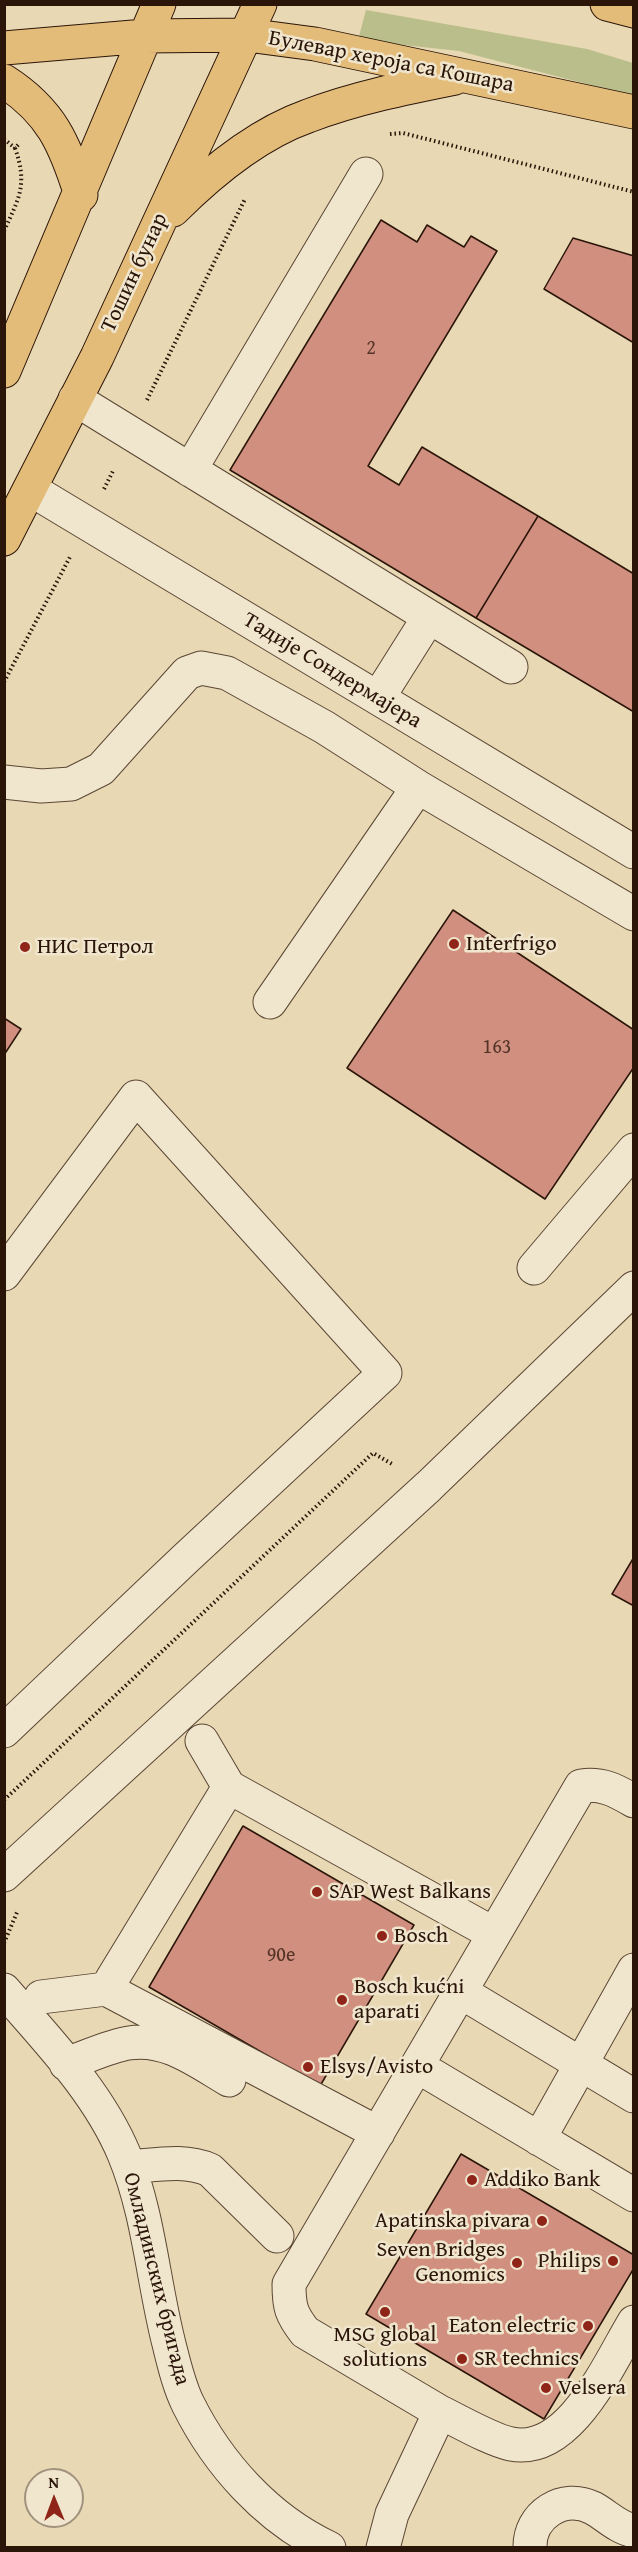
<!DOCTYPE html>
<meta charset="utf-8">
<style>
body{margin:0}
#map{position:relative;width:638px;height:2552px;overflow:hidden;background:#e8d8b3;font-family:"Gentium Book Plus",serif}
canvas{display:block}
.frame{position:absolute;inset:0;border:6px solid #2b1509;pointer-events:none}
.north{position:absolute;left:24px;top:2468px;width:60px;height:60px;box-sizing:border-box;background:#f0e6ce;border:2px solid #a1927f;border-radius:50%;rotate:359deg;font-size:16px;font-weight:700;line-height:24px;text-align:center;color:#2b1509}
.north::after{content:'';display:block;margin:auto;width:21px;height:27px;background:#8f2418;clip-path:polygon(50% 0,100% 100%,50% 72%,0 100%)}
</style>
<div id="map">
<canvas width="638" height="2552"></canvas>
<div class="frame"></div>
<div class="north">N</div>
</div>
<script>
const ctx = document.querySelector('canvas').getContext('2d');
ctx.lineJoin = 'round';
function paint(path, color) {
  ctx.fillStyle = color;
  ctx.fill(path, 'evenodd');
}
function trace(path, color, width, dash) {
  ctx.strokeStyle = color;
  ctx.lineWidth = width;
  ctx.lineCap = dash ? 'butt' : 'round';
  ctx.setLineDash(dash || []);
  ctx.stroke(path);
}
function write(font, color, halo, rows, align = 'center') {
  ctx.font = font + ' "Gentium Book Plus",serif';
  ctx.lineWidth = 5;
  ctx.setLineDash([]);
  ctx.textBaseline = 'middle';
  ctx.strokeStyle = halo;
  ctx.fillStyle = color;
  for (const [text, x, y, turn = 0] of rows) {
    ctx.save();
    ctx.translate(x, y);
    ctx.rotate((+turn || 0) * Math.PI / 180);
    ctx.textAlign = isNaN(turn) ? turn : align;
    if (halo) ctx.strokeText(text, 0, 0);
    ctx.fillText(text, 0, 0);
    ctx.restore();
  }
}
const green = new Path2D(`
 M366,10L587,49L633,63V96L459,51L358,40Z`);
const building = new Path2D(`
 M381,220L417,242L427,225L464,247L471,236L497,251L368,466L399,485L422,447L538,516L476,618L230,470Z
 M573,238L634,256V343L544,289Z
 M538,516L634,574V712L476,618Z
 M453,910L634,1030V1067L545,1199L347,1068Z
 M4,1018L21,1029L4,1055Z
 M634,1557V1606L612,1594Z
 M243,1826L414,1925L320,2086L149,1987Z
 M461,2154L634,2255V2268L544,2419L366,2314Z`);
const path = new Path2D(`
 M390,134L403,133L634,192
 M4,139L15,148
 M4,231C19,198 28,185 15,148L19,144
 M147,400L245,199
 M104,489L114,469
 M4,682L70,557
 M4,1800L373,1453L394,1465
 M4,1943L18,1910`);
const minor = new Path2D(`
 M75,399L511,667
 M190,470L366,174
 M30,489L634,852
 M378,698L429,617
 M4,782L41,786L71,784L101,769L187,673L201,668L227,673L324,727L418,787L634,914
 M270,1002L418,787
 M534,1268L634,1150
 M4,1274L136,1097L385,1373L185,1559L4,1731
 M202,1741L229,1787
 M4,1875L429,1486L634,1288
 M4,1990C48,2041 98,2092 124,2154C149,2214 153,2282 169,2344C174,2364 179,2386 188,2404C218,2464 267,2519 329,2548
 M461,1992L634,2096
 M41,1997L106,1989
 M66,2064C87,2057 109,2046 129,2043C167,2037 198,2062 229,2080
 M417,2066L634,2195
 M378,2133L106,1989L229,1787L494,1934
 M539,2139L634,1970
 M129,2167C157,2165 184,2159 210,2170L277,2236
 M440,2412C459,2421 491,2440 511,2444C570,2456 609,2363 634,2322
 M383,2548L392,2514L440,2412L305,2332C291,2314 289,2307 289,2284L581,1786C602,1783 615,1790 634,1801
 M530,2548C529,2515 563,2493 593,2508C606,2515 618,2528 634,2531`);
const major = new Path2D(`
 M607,4L634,11
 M4,48L145,36L247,35L315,44L634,112
 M4,81C51,111 65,144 81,195
 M173,210C211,172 257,134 308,116C355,98 405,88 455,78
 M4,371L159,4
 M4,539L97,357L260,4`);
const markers = [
 [454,944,6,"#8f2418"],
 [25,947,6,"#8f2418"],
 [317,1892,6,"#8f2418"],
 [382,1936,6,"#8f2418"],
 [342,2000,6,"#8f2418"],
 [308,2067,6,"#8f2418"],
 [472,2180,6,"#8f2418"],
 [542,2221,6,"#8f2418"],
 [613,2261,6,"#8f2418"],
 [517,2263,6,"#8f2418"],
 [385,2312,6,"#8f2418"],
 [588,2326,6,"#8f2418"],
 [462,2359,6,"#8f2418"],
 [546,2388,6,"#8f2418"]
];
const numberNames = [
 ["2",371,349],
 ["163",497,1048],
 ["90e",281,1956]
];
const streetNames = [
 ["Булевар хероја са Кошара",391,62,11],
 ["Тошин бунар",135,273,-65],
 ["Тадије Сондермајера",332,671,31],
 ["Омладинских бригада",156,2279,76]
];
const poiNames = [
 ["Interfrigo",466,944],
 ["НИС Петрол",37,947],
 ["SAP West Balkans",329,1892],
 ["Bosch",394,1936],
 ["Bosch kućni",354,1987],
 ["aparati",354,2012],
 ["Elsys/Avisto",320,2067],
 ["Addiko Bank",484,2180],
 ["Apatinska pivara",530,2221,"right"],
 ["Seven Bridges",505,2250,"right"],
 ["Genomics",505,2275,"right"],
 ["Philips",601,2261,"right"],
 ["Eaton electric",576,2326,"right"],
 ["MSG global",385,2335,"center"],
 ["solutions",385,2360,"center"],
 ["SR technics",474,2359],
 ["Velsera",558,2388]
];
paint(green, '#b9be8a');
paint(building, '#d08f7f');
trace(building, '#2b1509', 1.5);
trace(minor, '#5a4634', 35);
trace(major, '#2b1509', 35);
trace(path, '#2b1509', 4, [1.5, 3]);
trace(minor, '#f0e6ce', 33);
trace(major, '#e4bc7a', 33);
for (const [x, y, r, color] of markers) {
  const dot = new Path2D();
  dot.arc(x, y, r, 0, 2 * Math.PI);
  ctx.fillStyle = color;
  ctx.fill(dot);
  trace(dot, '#f0e6ce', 2);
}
write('20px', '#543426', null, numberNames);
write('22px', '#2b1509', '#f0e6ce', streetNames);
write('22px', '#2b1509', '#f0e6ce', poiNames, 'left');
</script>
